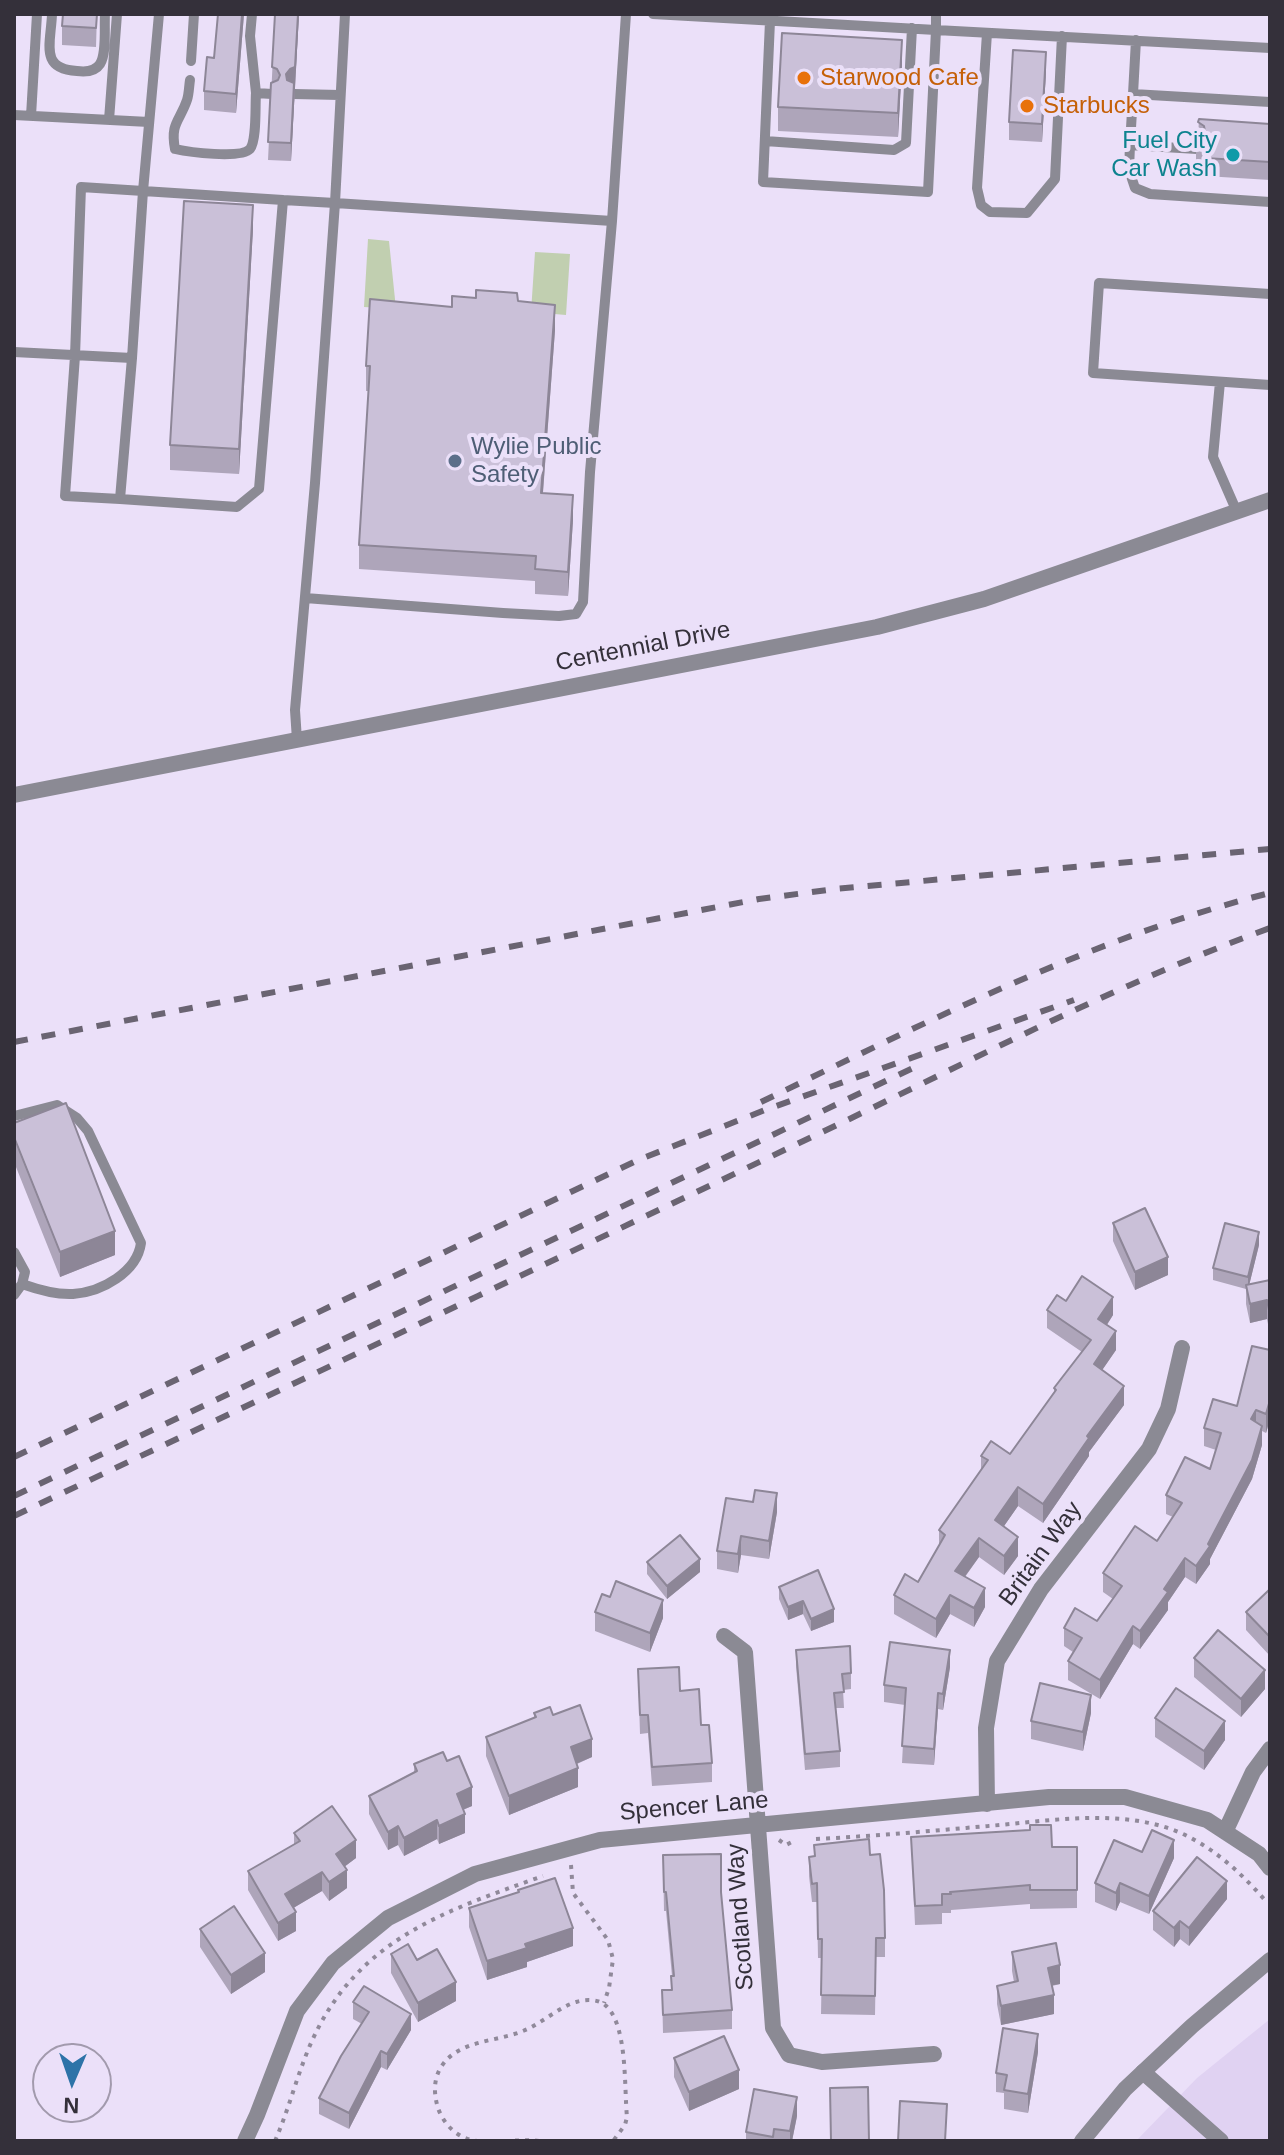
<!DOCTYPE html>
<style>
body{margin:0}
#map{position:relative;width:1284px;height:2155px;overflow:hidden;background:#ebe0f9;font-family:Helvetica,sans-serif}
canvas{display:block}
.frame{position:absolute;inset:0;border:16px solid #34303a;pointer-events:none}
.north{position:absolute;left:32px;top:2043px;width:80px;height:80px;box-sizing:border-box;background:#ebe0f9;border:2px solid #a29aad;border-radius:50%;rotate:182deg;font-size:22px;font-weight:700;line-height:32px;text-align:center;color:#34303a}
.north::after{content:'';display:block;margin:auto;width:28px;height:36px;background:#2d73a8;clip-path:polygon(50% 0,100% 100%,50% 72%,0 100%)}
</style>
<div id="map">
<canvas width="1284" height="2155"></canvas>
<div class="frame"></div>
<div class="north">N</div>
</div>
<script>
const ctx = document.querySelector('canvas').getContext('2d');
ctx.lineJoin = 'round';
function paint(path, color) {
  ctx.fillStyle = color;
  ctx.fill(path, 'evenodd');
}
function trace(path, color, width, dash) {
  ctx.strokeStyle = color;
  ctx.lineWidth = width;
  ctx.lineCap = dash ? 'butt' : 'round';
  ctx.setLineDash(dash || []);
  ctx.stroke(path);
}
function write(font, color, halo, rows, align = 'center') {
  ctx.font = font + ' Helvetica,sans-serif';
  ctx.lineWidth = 8;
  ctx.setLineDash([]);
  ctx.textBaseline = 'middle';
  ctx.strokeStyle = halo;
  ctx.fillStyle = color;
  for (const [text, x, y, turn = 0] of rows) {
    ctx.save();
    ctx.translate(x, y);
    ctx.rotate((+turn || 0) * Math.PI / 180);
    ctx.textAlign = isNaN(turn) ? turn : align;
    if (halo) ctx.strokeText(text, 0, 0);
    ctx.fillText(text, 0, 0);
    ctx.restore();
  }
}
const built = new Path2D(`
 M1270,2019V2141H1136L1197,2078Z`);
const green = new Path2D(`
 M368,239L389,241L396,309L364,307Z
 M535,252L570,254L566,315L531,312Z`);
const path = new Path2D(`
 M816,1839C874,1836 931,1831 988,1826C1050,1821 1124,1807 1183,1834C1215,1849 1241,1873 1264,1899
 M779,1840L786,1845L796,1840
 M571,1865L573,1893L608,1940L613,1959L609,1988L604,2003
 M275,2141C289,2109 297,2075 311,2043C357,1939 445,1911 543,1876
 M539,2141C517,2138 493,2145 472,2140C456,2137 443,2123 438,2108C434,2095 433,2080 441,2067C458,2040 496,2042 523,2031C541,2024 559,2007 576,2002C585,1999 598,1999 605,2005C628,2024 624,2088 627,2117L625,2125L613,2141`);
const service = new Path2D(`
 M52,14C51,43 39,69 77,71C85,72 95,72 100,64C107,53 104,28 105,14
 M252,14L250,36L256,93
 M653,14L936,30L928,192L763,182L770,21
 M936,14V30L1270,48
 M987,33L977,188L981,205L990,212L1027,213L1055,179L1062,36
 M191,61L194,14
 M190,80C189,86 189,94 187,100C180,121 170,123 175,149C188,152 241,159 250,149C257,140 255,105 256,93L272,94
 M294,94L340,95
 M1133,94L1136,40
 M14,115L149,122
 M31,116L37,14
 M109,120L117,14
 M765,141L894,150L906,143L912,28
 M1130,145L1133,94L1270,102
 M1197,149L1130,145L1129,170L1135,188L1150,194L1270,202
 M1270,294L1099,283L1093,373L1270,385
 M14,352L132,358L120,499L237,507L259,489L283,200L335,203L345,14
 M132,358L143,191L159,14
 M1220,382L1213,457L1237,512
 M120,499L65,496L75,356L81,187L283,200
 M305,598L503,613L559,616L576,614L583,602L590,472L612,221
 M297,740L295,710L315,483L335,203L612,221L626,14
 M14,1116L57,1105L77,1118L88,1131L141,1243C137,1272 102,1292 73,1294C56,1295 39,1290 22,1284
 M14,1252L25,1272L22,1284L14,1295`);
const minor = new Path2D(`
 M14,795L877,627L984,599L1270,500
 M724,1636L745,1652L773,2028L789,2055L822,2062L934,2054
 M987,1804L986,1728L997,1661L1041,1589L1149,1449L1168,1409L1182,1348
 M1225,1832L1253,1772L1270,1749
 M1143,2072L1221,2141
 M245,2141L257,2115L297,2011L333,1963L388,1918L475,1874L600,1840L1049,1797H1125L1207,1820L1259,1854L1270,1868`);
const tertiary = new Path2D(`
 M1082,2141L1125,2089L1192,2026L1270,1960`);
const rail = new Path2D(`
 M14,1042L759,899L835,889L1270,849
 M761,1102C922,1024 1096,936 1270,893
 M14,1457L638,1160L765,1110L1074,1000
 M14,1496L913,1068
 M14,1516C274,1393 535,1269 795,1145C952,1071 1106,988 1270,928`);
const wall = new Path2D(`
 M97,14L96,47L62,45V26Z
 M244,14L236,113L204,110V91L214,58Z
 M275,14H299L291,161L268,160Z
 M902,64L898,137L778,131V107Z
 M1046,71L1042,142L1009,140V122Z
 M1199,119L1270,124V180L1205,176V162L1196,161V142L1198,137Z
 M253,229L239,474L170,470V445Z
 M518,301L555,330L543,493L573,520L568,596L535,594V581L359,569V545L369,391H366V366L452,307Z
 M14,1123L115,1255L60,1277L14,1162Z
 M1113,1223L1168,1275L1135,1290L1113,1241Z
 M1259,1245L1249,1285L1270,1280V1334L1267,1319L1250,1323L1246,1304V1289L1213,1280V1268Z
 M1066,1301L1113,1315L1107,1325L1116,1350L1102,1370L1124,1405L1089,1452V1456L1043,1523L1018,1506L1004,1526L1018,1556L1004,1575L979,1557L965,1577L985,1607L974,1627L950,1614L936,1638L894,1614V1595L918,1582L939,1545V1530L981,1471V1456L1010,1454L1054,1392V1388L1082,1352L1047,1328V1310Z
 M1270,1350V1419L1266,1433L1262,1431V1445L1252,1479L1210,1559V1564L1196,1584L1185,1577L1168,1602V1610L1140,1649L1133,1644L1100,1699L1068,1680V1661L1073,1652L1064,1646V1628L1097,1621L1113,1599L1103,1592V1573L1157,1541L1173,1517L1166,1514V1495L1210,1469L1216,1450L1204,1446V1428L1237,1406Z
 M753,1502L777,1512L769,1559L741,1555L738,1573L717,1569V1551Z
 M647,1562L700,1572L667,1599L647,1574Z
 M779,1587L834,1622L811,1631L803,1614L788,1620L779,1599Z
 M1270,1589V1656L1246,1630V1612Z
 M595,1612L663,1618L650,1652L595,1631Z
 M796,1650L851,1673V1689L843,1690L844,1708H836L840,1751V1767L805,1770L796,1666Z
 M1194,1658L1265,1689L1241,1717L1194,1677Z
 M950,1667L943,1710L938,1709L934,1765L902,1763L905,1705L884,1702V1685Z
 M638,1669L680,1691L701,1725L712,1763V1782L652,1786L648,1733L640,1734Z
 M534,1713L553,1715L592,1757L577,1764L578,1787L509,1815L486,1756V1737L534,1718Z
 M1091,1713L1083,1751L1031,1739V1721Z
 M1155,1718L1225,1740L1204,1770L1155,1737Z
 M447,1761L472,1806L463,1810L465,1833L439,1844L437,1839L404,1856L398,1845L388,1850L369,1814V1796L414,1772V1764Z
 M294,1833L356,1858L344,1867L347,1888L329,1901L322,1891L293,1908L296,1931L278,1941L248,1890V1871L294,1844Z
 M911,1837L1052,1847H1077V1908L1030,1909V1904L951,1910V1913H942V1924L915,1925Z
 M814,1845L870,1855L885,1938V1957H876L875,2015L821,2014L822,1958H818L817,1902H812L809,1876V1857L814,1856Z
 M1142,1852L1174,1858L1149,1914L1120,1902L1116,1911L1095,1902V1883Z
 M663,1855L721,1895L732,2010V2029L663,2033L662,1990H671V1976H672L666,1911H664Z
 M518,1893L573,1946L527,1962V1967L487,1980L469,1927V1908Z
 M1227,1899L1189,1946L1180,1939L1174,1947L1153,1930V1911Z
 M200,1929L265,1972L231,1994L200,1947Z
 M1012,1952L1060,1984L1052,1986L1054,2014L1001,2025L997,2004V1986L1014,1982L1012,1971Z
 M391,1954L417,1960L456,2001L418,2022L391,1973Z
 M353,2002L411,2030L387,2070L381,2067L349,2129L319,2114V2098L362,2024L353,2019Z
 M1038,2052L1028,2113L1004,2109V2093L996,2092V2073Z
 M674,2058L739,2089L689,2111L674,2077Z
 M797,2116L792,2141H746V2132Z`);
const shadedWall = new Path2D(`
 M242,14H244L236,113V94Z
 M298,14H299L291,161L290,87L286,74Z
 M902,40V64L898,137V113Z
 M1046,52V71L1042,142V124Z
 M253,205V229L239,474V449Z
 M555,305V330L541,517V493Z
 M573,495V520L568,596V572Z
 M115,1231V1255L60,1277V1252Z
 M1259,1232V1245L1248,1290V1277Z
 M1168,1257V1275L1135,1290V1272Z
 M1113,1297V1315L1098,1338V1319Z
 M1267,1300V1319L1250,1323V1304Z
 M1116,1331V1350L1094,1382V1364Z
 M1124,1386V1405L1089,1452V1456L1043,1523V1504L1087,1436Z
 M1270,1400V1419L1266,1433V1414Z
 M1256,1410V1428L1251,1419Z
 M1262,1426V1445L1252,1479L1210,1559V1564L1196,1584V1566L1208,1544Z
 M1018,1487V1506L995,1539V1520Z
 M777,1493V1512L769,1559V1541Z
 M741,1536V1555L738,1573V1554Z
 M1018,1537V1556L1004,1575V1556Z
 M979,1538V1557L955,1590V1571Z
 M1185,1558V1577L1168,1602V1610L1140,1649V1631L1164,1589Z
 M700,1559V1572L667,1599V1586Z
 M985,1588V1607L974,1627V1608Z
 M950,1595V1614L936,1638V1619Z
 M663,1600V1618L650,1652V1633Z
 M803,1601V1614L788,1620V1607Z
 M834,1609V1622L811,1631V1619Z
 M1133,1626V1644L1100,1699V1680Z
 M950,1650V1667L943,1710V1694Z
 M1265,1670V1689L1241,1717V1699Z
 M938,1693V1709L934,1765V1749Z
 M1091,1695V1713L1083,1751V1732Z
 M1225,1721V1740L1204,1770V1751Z
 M592,1739V1757L571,1766V1747Z
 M578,1768V1787L509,1815V1796Z
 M472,1787V1806L457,1812V1794Z
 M465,1814V1833L439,1844V1826Z
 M437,1820V1839L404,1856V1838Z
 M398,1826V1845L388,1850V1832Z
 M356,1840V1858L336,1873V1854Z
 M1174,1840V1858L1149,1914V1896Z
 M347,1870V1888L329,1901V1882Z
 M322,1872V1891L285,1913V1894Z
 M1227,1881V1899L1189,1946V1928Z
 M1120,1883V1902L1116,1911V1893Z
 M296,1912V1931L278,1941V1923Z
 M1180,1921V1939L1174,1947V1928Z
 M573,1928V1946L527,1962V1967L487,1980V1961L525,1944Z
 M265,1953V1972L231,1994V1975Z
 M1060,1965V1984L1048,1986V1968Z
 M456,1982V2001L418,2022V2003Z
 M1054,1995V2014L1001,2025V2006Z
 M411,2014V2030L387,2070V2054Z
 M1038,2034V2052L1028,2113V2094Z
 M381,2051V2067L349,2129V2113Z
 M739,2070V2089L689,2111V2092Z
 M797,2097V2116L792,2141H790V2131Z`);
const building = new Path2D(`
 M63,14H97L96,28L62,26Z
 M218,14H242L236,94L204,91L207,57L214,58Z
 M275,14H298L295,67L290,69L286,74L287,80L294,83L291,143L268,142L271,83L278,80L280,75L277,69L272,67Z
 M782,33L902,40L898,113L778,107Z
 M1013,50L1046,52L1042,124L1009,122Z
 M1199,119L1270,124V162L1205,158L1206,144L1196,142L1197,138L1205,132L1204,126L1198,122Z
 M184,201L253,205L239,449L170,445Z
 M476,290L517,293L518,301L555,305L541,493L573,495L568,572L535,569L536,556L359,545L370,366H366L370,299L452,307V296L476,298Z
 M66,1103L115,1231L60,1252L14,1137V1123Z
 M1145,1208L1168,1257L1135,1272L1113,1223Z
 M1225,1223L1259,1232L1248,1277L1213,1268Z
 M1082,1276L1113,1297L1098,1319L1116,1331L1094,1364L1124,1386L1087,1436L1089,1438L1043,1504L1018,1487L995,1520L1018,1537L1004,1556L979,1538L955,1571L985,1588L974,1608L950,1595L936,1619L894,1595L905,1574L918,1582L945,1535L939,1530L988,1460L981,1456L991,1441L1010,1454L1056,1390L1054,1388L1091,1340L1047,1310L1057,1295L1066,1301Z
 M1270,1280V1315L1267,1300L1250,1304L1246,1285Z
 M1252,1346L1270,1350V1400L1266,1414L1256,1410L1251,1419L1262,1426L1252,1460L1208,1544L1210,1546L1196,1566L1185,1558L1164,1589L1168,1592L1140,1631L1133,1626L1100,1680L1068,1661L1082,1638L1064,1628L1075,1608L1097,1621L1122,1586L1103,1573L1135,1526L1157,1541L1182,1503L1166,1495L1185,1457L1210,1469L1221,1433L1204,1428L1213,1399L1237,1406Z
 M755,1490L777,1493L769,1541L741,1536L738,1554L717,1551L726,1498L753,1502Z
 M680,1535L700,1559L667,1586L647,1562Z
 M818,1570L834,1609L811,1619L803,1601L788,1607L779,1587Z
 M616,1581L663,1600L650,1633L595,1612L602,1594L610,1597Z
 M1270,1589V1637L1246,1612Z
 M1218,1630L1265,1670L1241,1699L1194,1658Z
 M890,1642L950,1650L943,1694L938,1693L934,1749L902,1746L906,1688L884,1685Z
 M850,1646L851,1673L842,1674L844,1692L834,1693L840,1751L805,1754L796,1650Z
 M679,1667L680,1691L699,1689L701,1725H709L712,1763L652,1767L648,1715H640L638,1669Z
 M1040,1683L1091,1695L1083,1732L1031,1721Z
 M1176,1688L1225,1721L1204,1751L1155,1718Z
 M580,1705L592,1739L571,1747L578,1768L509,1796L486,1737L536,1717L534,1713L550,1707L553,1715Z
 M443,1752L447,1761L459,1756L472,1787L457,1794L465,1814L439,1826L437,1820L404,1838L398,1826L388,1832L369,1796L417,1771L414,1764Z
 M332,1806L356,1840L336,1854L347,1870L329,1882L322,1872L285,1894L296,1912L278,1923L248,1871L300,1841L294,1833Z
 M1030,1825H1051L1052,1847H1077V1890H1030V1885L950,1892L951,1894H942V1905L915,1906L911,1837L1030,1830Z
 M1152,1830L1174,1840L1149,1896L1120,1883L1116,1893L1095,1883L1114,1840L1142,1852Z
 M869,1839L870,1855L880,1854L884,1890L885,1938H876L875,1996L821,1995L822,1939H818L817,1883L812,1884L809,1857L815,1856L814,1845Z
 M721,1854V1892L732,2010L663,2015L662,1990H672L671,1976H674L666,1892H664L663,1855Z
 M1197,1857L1227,1881L1189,1928L1180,1921L1174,1928L1153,1911Z
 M555,1878L573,1928L525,1944L527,1948L487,1961L469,1908L519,1892L518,1890Z
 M234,1906L265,1953L231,1975L200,1929Z
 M1056,1943L1060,1965L1048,1968L1054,1995L1001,2006L997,1986L1018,1981L1012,1952Z
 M408,1944L417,1960L437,1949L456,1982L418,2003L391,1954Z
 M364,1986L411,2014L387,2054L381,2051L349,2113L319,2098L341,2056L369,2012L353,2002Z
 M1003,2028L1038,2034L1028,2094L1004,2090L1007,2075L996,2073Z
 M724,2036L739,2070L689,2092L674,2058Z
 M868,2087L869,2141H831L830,2088Z
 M754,2089L797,2097L790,2131L774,2129L773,2137L746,2132Z
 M900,2101L947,2104L945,2141H898Z`);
const markers = [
 [804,78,8,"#e8710a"],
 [1027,106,8,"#e8710a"],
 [1233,155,8,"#0f9aa8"],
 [455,461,8,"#5c6f8a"]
];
const foodNames = [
 ["Starwood Cafe",820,78],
 ["Starbucks",1043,106]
];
const cultureNames = [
 ["Fuel City",1217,141],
 ["Car Wash",1217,169]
];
const serviceNames = [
 ["Wylie Public",471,447],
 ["Safety",471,475]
];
const streetNames = [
 ["Centennial Drive",643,647,-11],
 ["Britain Way",1041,1554,-54],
 ["Spencer Lane",694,1807,-5],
 ["Scotland Way",741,1917,-94]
];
paint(built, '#e0d2f2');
paint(green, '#c1cfb0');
trace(path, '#90899a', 4, [4, 6]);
trace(service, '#8b8a94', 10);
trace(minor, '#8b8a94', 16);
trace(tertiary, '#8b8a94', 16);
trace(rail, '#6a6472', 6, [14, 14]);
paint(wall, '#aea5ba');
paint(shadedWall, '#8d8697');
paint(building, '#cac0d8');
trace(building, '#8d8697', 2);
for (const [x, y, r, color] of markers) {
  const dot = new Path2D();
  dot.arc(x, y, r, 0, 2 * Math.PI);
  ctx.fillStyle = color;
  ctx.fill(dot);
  trace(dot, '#ebe0f9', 3);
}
write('24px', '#c56008', '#ebe0f9', foodNames, 'left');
write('24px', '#0d838f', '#ebe0f9', cultureNames, 'right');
write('24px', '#4e5e75', '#ebe0f9', serviceNames, 'left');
write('24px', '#34303a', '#ebe0f9', streetNames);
</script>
